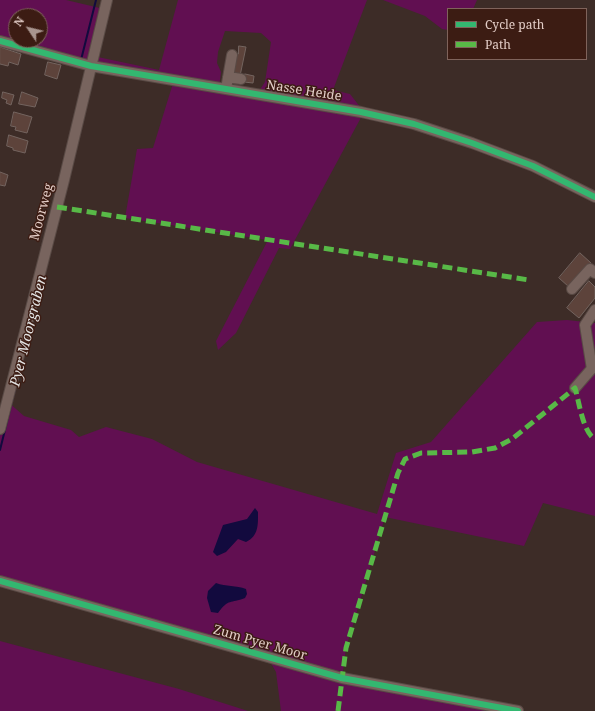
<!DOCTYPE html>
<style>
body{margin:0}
#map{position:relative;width:595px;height:711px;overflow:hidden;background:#3d2c27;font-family:"Noto Serif",serif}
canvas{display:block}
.legend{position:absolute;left:447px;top:8px;width:140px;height:52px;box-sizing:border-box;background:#3c1c13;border:1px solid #7f635b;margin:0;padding:5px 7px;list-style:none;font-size:12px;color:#e3cdc7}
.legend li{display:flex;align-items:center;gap:8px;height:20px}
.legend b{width:20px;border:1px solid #7f635b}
.north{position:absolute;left:8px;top:8px;width:40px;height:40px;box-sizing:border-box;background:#3c1c13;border:1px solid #7f635b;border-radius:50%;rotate:305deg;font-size:11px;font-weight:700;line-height:16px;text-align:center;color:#e3cdc7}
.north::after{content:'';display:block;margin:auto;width:14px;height:18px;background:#a9958f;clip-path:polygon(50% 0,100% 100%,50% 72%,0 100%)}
</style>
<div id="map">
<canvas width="595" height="711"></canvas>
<ul class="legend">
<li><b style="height:5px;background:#33b770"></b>Cycle path</li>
<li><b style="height:5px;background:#58b947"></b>Path</li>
</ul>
<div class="north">N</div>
</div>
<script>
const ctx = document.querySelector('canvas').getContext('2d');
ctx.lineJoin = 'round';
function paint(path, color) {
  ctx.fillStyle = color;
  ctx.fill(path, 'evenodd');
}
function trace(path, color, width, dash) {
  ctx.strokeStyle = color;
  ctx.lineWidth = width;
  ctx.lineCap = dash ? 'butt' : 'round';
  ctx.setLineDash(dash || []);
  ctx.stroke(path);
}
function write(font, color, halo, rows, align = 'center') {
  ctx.font = font + ' "Noto Serif",serif';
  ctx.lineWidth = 3;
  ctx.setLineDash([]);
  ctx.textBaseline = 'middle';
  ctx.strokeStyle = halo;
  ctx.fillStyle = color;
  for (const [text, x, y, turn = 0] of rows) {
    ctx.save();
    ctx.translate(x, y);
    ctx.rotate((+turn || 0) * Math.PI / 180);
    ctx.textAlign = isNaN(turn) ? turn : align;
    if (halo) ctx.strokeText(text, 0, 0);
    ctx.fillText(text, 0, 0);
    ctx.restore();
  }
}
const green = new Path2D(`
 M0,0H66L104,9L93,56L159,70L178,0H367L333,90L350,94L364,112L290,249L279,248L236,333L218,350L216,341L268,240L125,218L137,149L153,148L174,80L0,41ZM16,16H40V40H16ZM225,31L261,33L271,42L265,82L257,94L219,88L221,72L217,63L218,52Z
 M383,0H477L473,9H448V30L442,29L425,16Z
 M567,320L595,323V516L543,503L524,546L385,517L346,648L342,678L518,711H281L276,672L267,656L0,581V429L8,402L24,416L71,430L79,437L106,427L152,439L197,462L377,514L396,453L431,442L537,322Z
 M0,641L179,689L248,711H0Z`);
const water = new Path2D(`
 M255,508L258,512C258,524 259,536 246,542L238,539L226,552L217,556L213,552L223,525L247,519Z
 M216,583C226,587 236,585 246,589L247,594L245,598C230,604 229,598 218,613L211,612L207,598L208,591Z`);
const stream = new Path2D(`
 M81,60L96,0
 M0,450L18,377`);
const building = new Path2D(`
 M239,46L246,47L240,76L230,74L235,54H238Z
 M0,47L21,54L18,65L9,62L8,66L0,64Z
 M48,62L61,65L57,79L45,75Z
 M245,74L254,76L253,83L244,82Z
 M3,92L14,95L11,105L6,103L7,100L2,98Z
 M22,92L38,98L35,107L19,104Z
 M14,112L32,117L27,133L15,130L16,127L11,126Z
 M9,135L28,141L25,153L13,150V148L7,146Z
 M0,172L8,175L5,186L0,185Z
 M580,253L591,263L569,287L559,278Z
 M589,281L595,287V298L579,318L567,308Z`);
const minor = new Path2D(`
 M0,41L91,66L361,112L414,124L472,143L533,166L595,197
 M228,77L241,79
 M226,89L232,55
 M572,289L590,269L595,273
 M592,369L585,325L595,310
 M575,388L595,365
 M0,429L64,180L107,0
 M0,581L342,678L518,711`);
const quiet = new Path2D(`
 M57,207L529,280
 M338,711L346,648L398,473L405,459L421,453L472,452L495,448L512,439L575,388C579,401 583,433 595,439`);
const cycleway = new Path2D(`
 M0,41L91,66L361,112L414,124L472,143L533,166L595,197
 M0,581L342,678L518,711`);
const streetNames = [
 ["Nasse Heide",304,91,9],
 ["Moorweg",42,212,-75],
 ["Zum Pyer Moor",260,643,16]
];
const waterNames = [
 ["Pyer Moorgraben",29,331,-76]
];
paint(green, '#610f51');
paint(water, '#120a3e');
trace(stream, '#120a3e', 2);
paint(building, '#5d433b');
trace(building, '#73645f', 1);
trace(minor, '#594a45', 12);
trace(minor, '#78645e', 10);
trace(quiet, '#58b947', 5, [10, 5]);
trace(cycleway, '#33b770', 6);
write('13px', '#e3cdc7', '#3c1c13', streetNames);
write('italic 14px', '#e4e4e4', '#3c1c13', waterNames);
</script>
